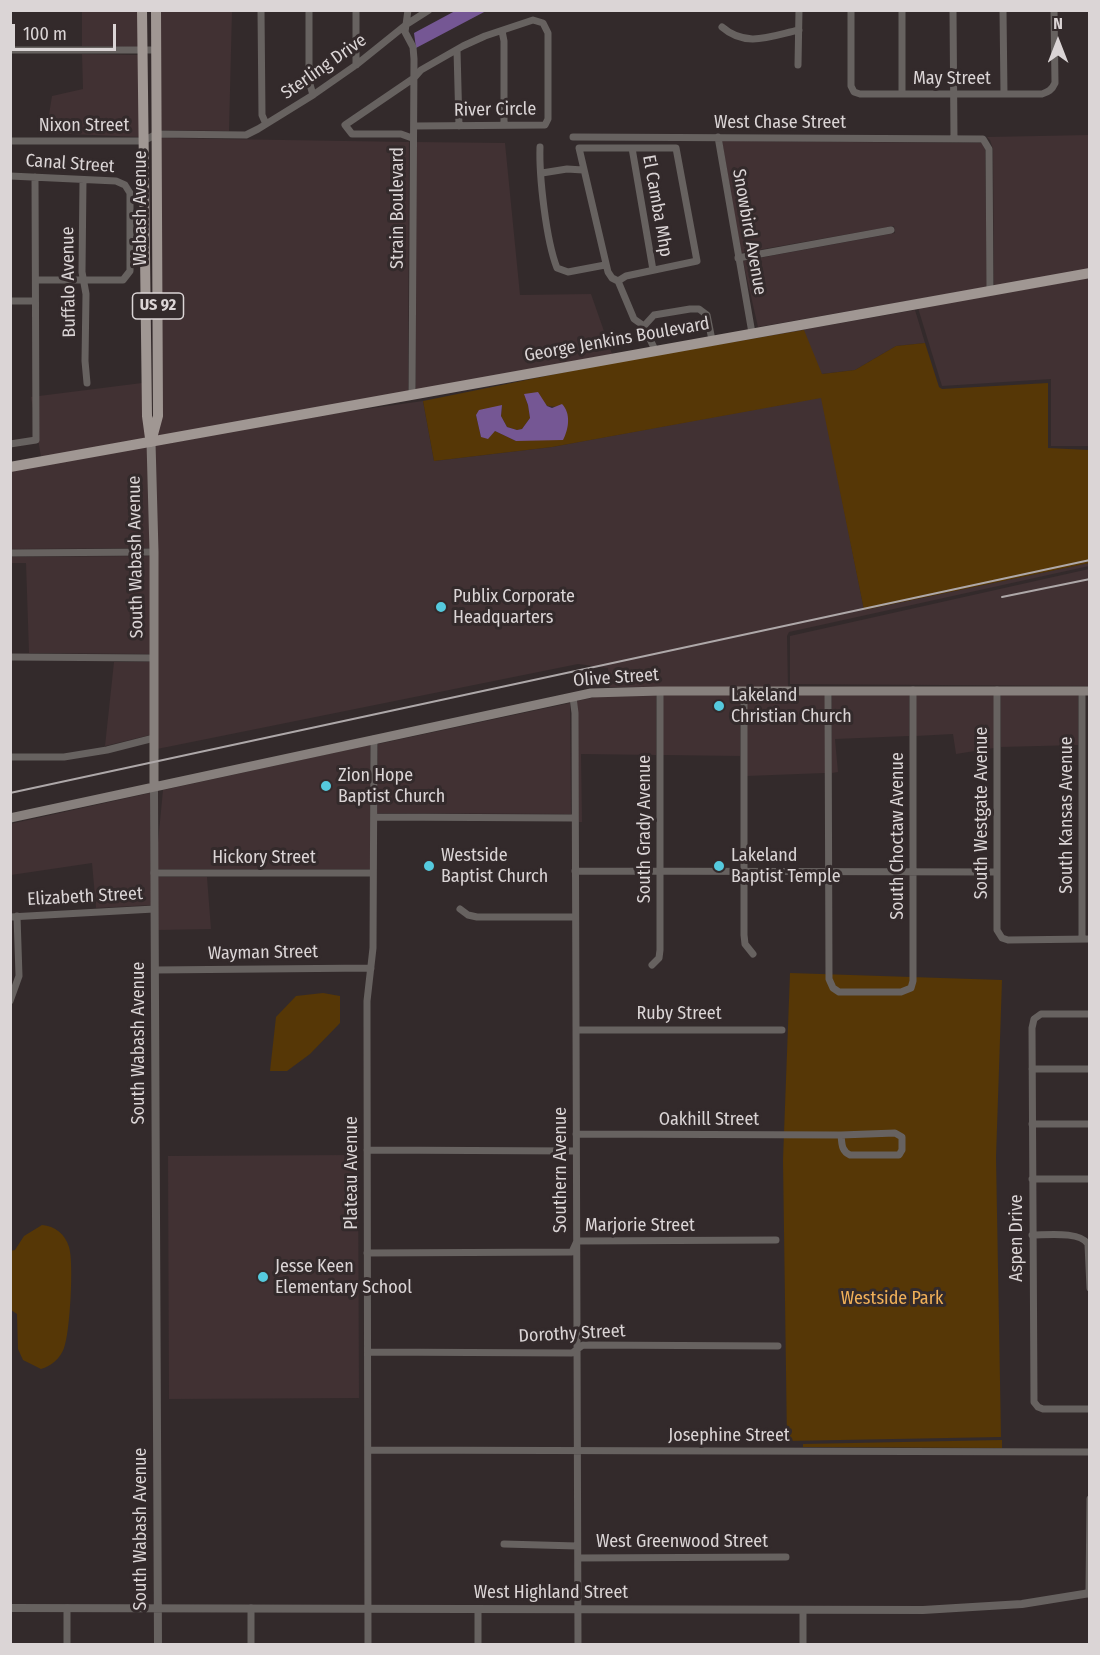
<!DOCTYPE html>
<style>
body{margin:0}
#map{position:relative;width:1100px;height:1655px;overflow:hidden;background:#332a2b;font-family:"Fira Sans Condensed",sans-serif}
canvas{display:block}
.frame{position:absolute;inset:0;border:12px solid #dbd5d6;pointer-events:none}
.north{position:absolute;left:1028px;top:12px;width:60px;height:60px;-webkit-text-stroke:4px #332a2b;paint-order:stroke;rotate:0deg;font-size:16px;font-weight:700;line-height:24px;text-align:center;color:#dbd5d6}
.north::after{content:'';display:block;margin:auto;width:21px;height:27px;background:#dbd5d6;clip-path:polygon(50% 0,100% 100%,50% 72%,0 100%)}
.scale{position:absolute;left:12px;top:24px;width:104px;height:27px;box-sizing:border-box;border:3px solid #dbd5d6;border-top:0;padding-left:8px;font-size:18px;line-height:21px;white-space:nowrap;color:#dbd5d6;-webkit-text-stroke:4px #332a2b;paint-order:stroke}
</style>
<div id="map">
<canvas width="1100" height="1655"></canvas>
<div class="frame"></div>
<div class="north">N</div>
<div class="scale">100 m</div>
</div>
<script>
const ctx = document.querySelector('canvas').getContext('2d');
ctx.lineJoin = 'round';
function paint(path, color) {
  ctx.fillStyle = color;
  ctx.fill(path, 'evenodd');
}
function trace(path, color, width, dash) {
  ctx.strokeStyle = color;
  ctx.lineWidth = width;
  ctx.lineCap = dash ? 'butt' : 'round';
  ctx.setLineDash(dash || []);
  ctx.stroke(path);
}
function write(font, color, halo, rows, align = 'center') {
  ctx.font = font + ' "Fira Sans Condensed",sans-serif';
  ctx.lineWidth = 6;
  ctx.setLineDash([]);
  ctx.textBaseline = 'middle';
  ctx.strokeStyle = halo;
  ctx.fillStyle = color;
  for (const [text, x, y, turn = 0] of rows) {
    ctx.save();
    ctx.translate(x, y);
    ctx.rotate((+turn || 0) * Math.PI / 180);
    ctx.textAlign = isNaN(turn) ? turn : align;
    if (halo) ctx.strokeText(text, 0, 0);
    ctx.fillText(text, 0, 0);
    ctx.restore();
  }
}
const built = new Path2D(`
 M70,11H138L139,47L82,46V12Z
 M159,11H232L229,131L160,130Z
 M82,54L139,55V137L46,133L52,96L83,89Z
 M1089,135V269L994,286L993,149L990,140L987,137Z
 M160,138L409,142L408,391L156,437Z
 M722,141L982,143L985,149L987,287L758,327L743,261L895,233L894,226L741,253Z
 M416,142L505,143L520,295L591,294L612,354L416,390Z
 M1089,278V446H1051V379L942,386L918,308Z
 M915,310L925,343L896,346L855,370L821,374L761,337Z
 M142,383L147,438L41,457L31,397Z
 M822,397L864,610L1089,563V566L789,632L787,636L788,687H609L608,668L578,664L157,749L155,445L302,418L423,401L434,461L552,447Z
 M148,446L150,548L11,549V471Z
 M150,556V654L29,653L26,563H11L10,557Z
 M1089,569V686L790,684V636Z
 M114,662H150V735L105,746Z
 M909,694V736L835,739L838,772L832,773V695Z
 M916,694H994V748L956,754L953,734L916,736Z
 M1001,694L1078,695V745L1001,747Z
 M656,695V755L581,754L582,822H579L577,701L600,696Z
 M663,695H740V756L663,755Z
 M747,695H825V773L747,776Z
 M570,703L571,814L377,813L378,744Z
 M370,745V869H158V842L163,790Z
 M150,793L151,905L96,908L92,863L11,875L10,824Z
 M158,877H207L211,929L158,930Z
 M358,1155L359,1398L169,1399L168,1156Z`);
const green = new Path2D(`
 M804,330L822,374L855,370L896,346L925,343L939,387L942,389L1048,383V448L1089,450V563L864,610L821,398L552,447L434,461L423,401L615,362ZM526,400L543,401L547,406L557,407L516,441L495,431L481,437L476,415L502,405L501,416L507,427L517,430L522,429L530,418L528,405Z
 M790,973L1002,980L996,1157L1001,1437L787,1441L783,1160Z
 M323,993L340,996V1023L310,1054L287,1071H270L276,1017L296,996Z
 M42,1225C55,1226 65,1234 69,1247C74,1262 70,1333 64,1348C60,1359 51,1366 41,1369L23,1360L18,1349L17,1314L11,1310L10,1251L15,1250L24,1236Z
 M1002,1440V1448L803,1447V1444Z`);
const water = new Path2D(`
 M455,11H486L416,48L414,33Z
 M538,392L547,406L552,408L562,404C571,413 569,429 563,440L516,441L495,431L488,439L481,437L476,415L479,410L502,405L501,416L507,427L517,430L522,429L530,418L528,405L524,394Z`);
const minor = new Path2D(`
 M261,10L262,115L266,124
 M309,10V81L313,95
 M356,10V65
 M408,10L405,32L413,47L414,59L412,395
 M851,10V86L854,92L860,94H1042C1048,92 1052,90 1055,83L1054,10
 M902,10V94
 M953,10L954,138
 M1003,10L1004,94
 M722,27C746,48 771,36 799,30
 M502,31L504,41V125
 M10,50H156
 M457,50L459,126
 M798,65L799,10
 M573,137L983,139L989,149L990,291
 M718,137L752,333
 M412,138L401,134H352L345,125L414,78L421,70L463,46L485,36L533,20L543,23L548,33V119L545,125L414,126
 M10,141H143L157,134L246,135L258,129L313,95L356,65L407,24L429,10
 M540,147C539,176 546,240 557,268L568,272L605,265
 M632,148L653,270
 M542,173L567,169L583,170
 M10,176L116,181L125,185L130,193V271L123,280H36
 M83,180L82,272L86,294L85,361L87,383
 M738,258L891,230
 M618,281L626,276L697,261L676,148H579L608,272L612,278L618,281L634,319L644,326L655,350
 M10,301H35
 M644,326L654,315L690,309H699L707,315L712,340
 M10,444L36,440L35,177
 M10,553L154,552
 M10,657L154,658
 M997,690V930L1002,938L1008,940L1090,939
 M744,691V935L745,944L753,954
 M828,691L829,979L833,988L839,992H901L911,988L913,981V690
 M1082,691V939
 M573,697L575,713L578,1644
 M10,757H64L107,750L154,738
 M374,817L575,818
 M575,871L997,872
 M154,873H373
 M460,909L468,915L477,917H575
 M10,917L154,909
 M652,965L659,958L660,950V691
 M155,970L371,968
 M10,1001L19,976L17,916
 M1090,1014H1041L1034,1019L1032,1028L1034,1402L1038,1407L1043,1409H1090
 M576,1030H782
 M1032,1069H1090
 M1032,1124H1090
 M576,1134L841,1135L895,1133L902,1137V1150L899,1155H850C841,1151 842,1143 841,1135
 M367,1150L576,1151
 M1032,1179H1090
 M1032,1235C1047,1235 1080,1231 1088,1244L1090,1288
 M367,1253L572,1252L577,1241L776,1240
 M368,1352L572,1353L583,1345L778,1346
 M368,1450L1090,1452
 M504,1544L577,1546
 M578,1558L786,1557
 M1089,1594L1090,1499
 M251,1608V1644
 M478,1609V1644
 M803,1610V1644
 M67,1644V1608
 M368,1644L367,1027V1001L373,948L374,739`);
const tertiary = new Path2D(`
 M154,786L158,1644
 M10,1608L923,1610L1022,1604L1090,1593`);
const secondary = new Path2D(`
 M151,442L154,552V786
 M10,818L591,693L660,691H1090`);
const primary = new Path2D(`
 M142,10L147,416L150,438
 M151,442L158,416L156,10
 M10,467L1090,273`);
const rail = new Path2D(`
 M1002,597L1090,579
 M10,793L1090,560`);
const markers = [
 [441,607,6,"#55cade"],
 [719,706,6,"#55cade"],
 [326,786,6,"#55cade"],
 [429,866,6,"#55cade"],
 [719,866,6,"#55cade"],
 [263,1277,6,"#55cade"]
];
const shields = [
 [158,306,51]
];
const shieldNames = [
 ["US 92",158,306]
];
const streetNames = [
 ["Sterling Drive",324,67,-35],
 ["May Street",952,79],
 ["River Circle",495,110,-1],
 ["West Chase Street",780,123],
 ["Nixon Street",84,126],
 ["Canal Street",70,164,4],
 ["El Camba Mhp",657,206,80],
 ["Wabash Avenue",141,208,-90],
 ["Strain Boulevard",398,208,-90],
 ["Snowbird Avenue",749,232,80],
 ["Buffalo Avenue",69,282,-91],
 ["George Jenkins Boulevard",617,340,-10],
 ["South Wabash Avenue",136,557,-91],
 ["Olive Street",616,678,-4],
 ["South Westgate Avenue",982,813,-90],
 ["South Kansas Avenue",1067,815,-90],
 ["South Grady Avenue",645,829,-90],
 ["South Choctaw Avenue",898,836,-90],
 ["Hickory Street",264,858],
 ["Elizabeth Street",85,897,-3],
 ["Wayman Street",263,953,-1],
 ["Ruby Street",679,1014],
 ["South Wabash Avenue",139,1043,-90],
 ["Oakhill Street",709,1120],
 ["Southern Avenue",561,1170,-90],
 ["Plateau Avenue",352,1173,-90],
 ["Marjorie Street",640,1226],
 ["Aspen Drive",1017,1238,-90],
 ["Dorothy Street",572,1334,-3],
 ["Josephine Street",729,1436],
 ["South Wabash Avenue",141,1529,-90],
 ["West Greenwood Street",682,1542],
 ["West Highland Street",551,1593]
];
const poiNames = [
 ["Publix Corporate",453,597],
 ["Headquarters",453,618],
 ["Lakeland",731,696],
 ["Christian Church",731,717],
 ["Zion Hope",338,776],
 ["Baptist Church",338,797],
 ["Westside",441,856],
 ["Baptist Church",441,877],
 ["Lakeland",731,856],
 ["Baptist Temple",731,877],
 ["Jesse Keen",275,1267],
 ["Elementary School",275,1288]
];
const parkNames = [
 ["Westside Park",892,1299]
];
paint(built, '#413133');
paint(green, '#563706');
paint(water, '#755794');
trace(minor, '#676260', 7);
trace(tertiary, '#676260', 8);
trace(secondary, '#87807d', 9);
trace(primary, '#a09793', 10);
trace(rail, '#aea8a9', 2);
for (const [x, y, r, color] of markers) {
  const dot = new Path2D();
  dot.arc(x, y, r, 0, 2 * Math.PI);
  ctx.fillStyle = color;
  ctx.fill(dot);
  trace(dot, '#332a2b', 2);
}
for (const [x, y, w] of shields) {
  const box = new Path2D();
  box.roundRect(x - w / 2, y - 13, w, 26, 4.5);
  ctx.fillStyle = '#332a2b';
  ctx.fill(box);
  trace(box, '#dbd5d6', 1.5);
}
write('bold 16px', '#dbd5d6', null, shieldNames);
write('18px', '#dbd5d6', '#332a2b', streetNames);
write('18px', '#dbd5d6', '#332a2b', poiNames, 'left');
write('18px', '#f1b058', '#332a2b', parkNames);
</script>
